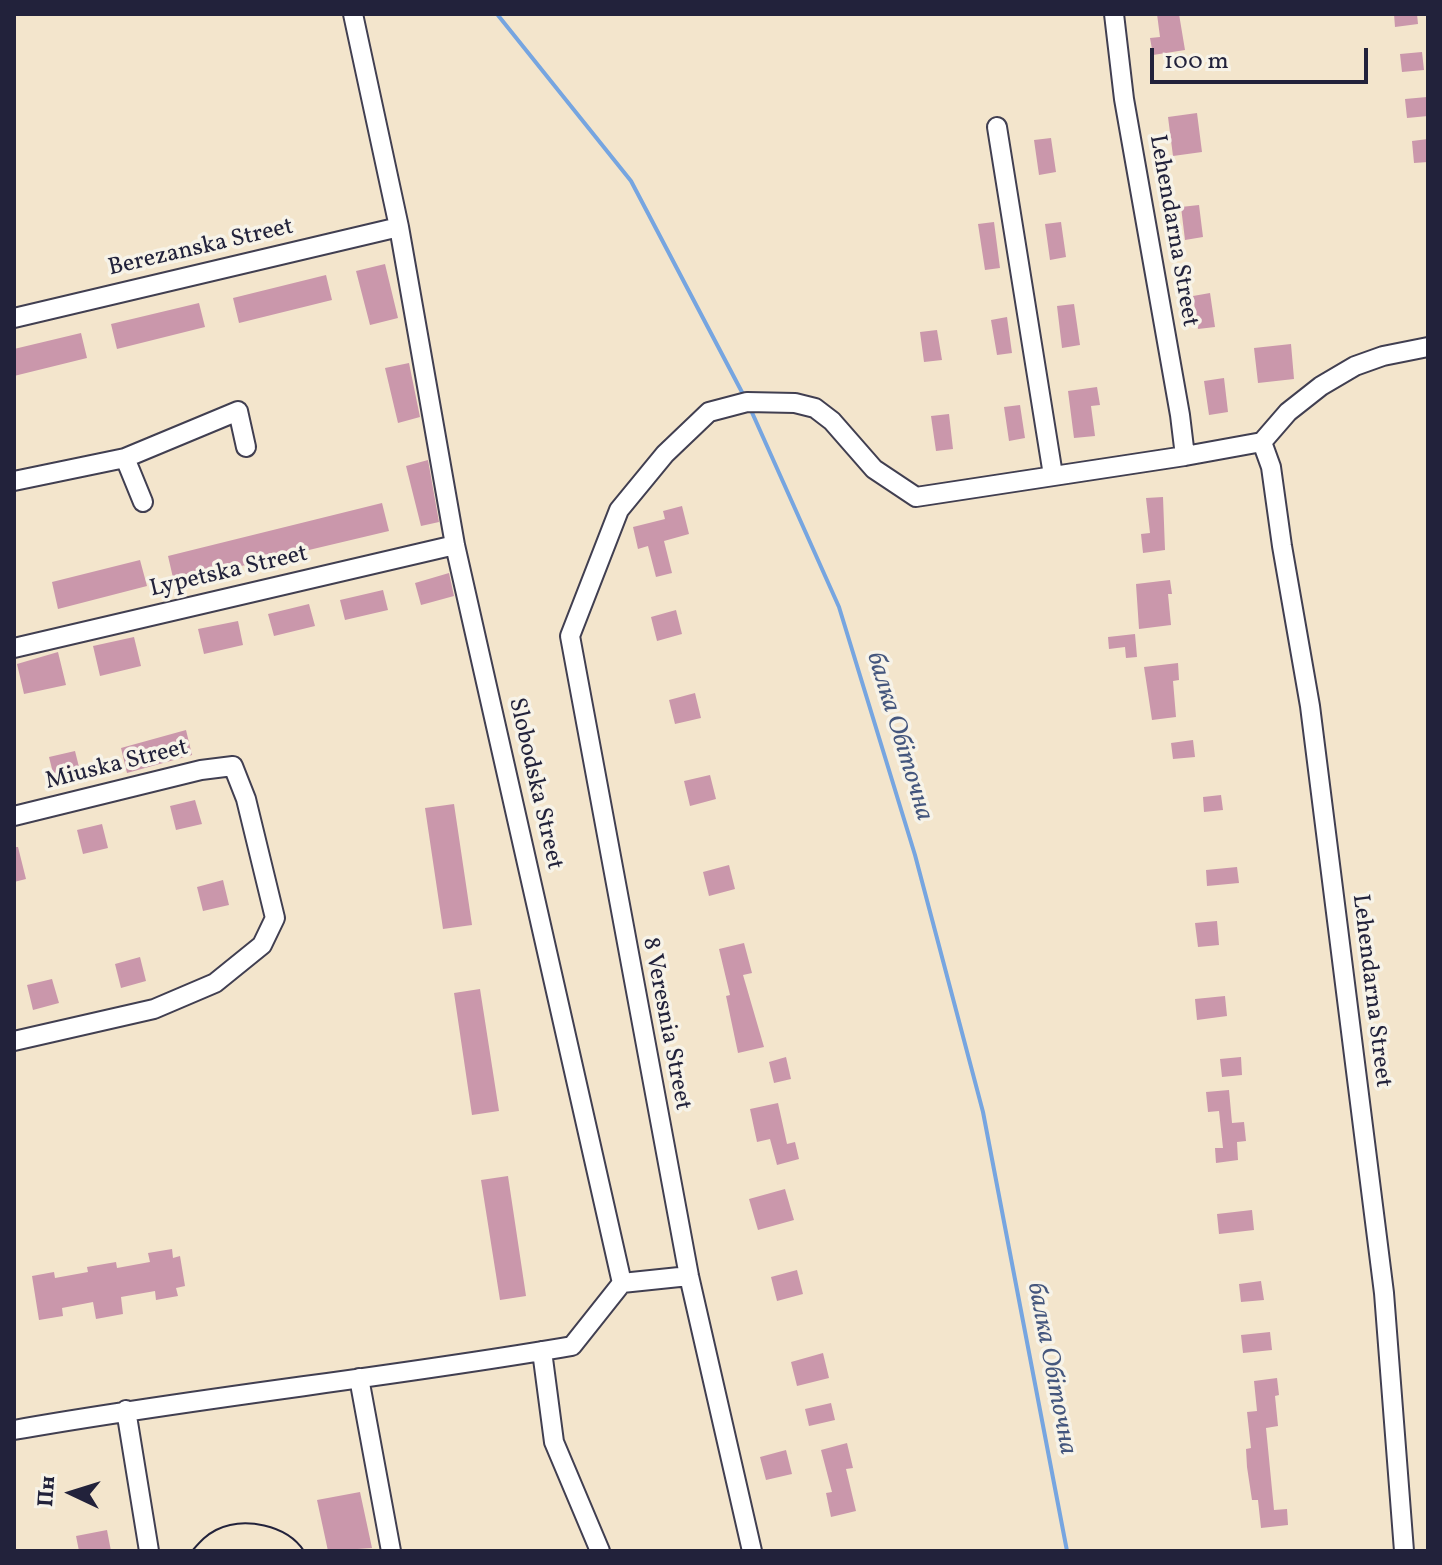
<!DOCTYPE html>
<meta charset="utf-8">
<style>
body{margin:0}
#map{position:relative;width:1442px;height:1565px;overflow:hidden;background:#f3e5cc;font-family:Vollkorn,serif}
canvas{display:block}
.frame{position:absolute;inset:0;border:16px solid #22223b;pointer-events:none}
.north{position:absolute;left:32px;top:1453px;width:80px;height:80px;-webkit-text-stroke:6px #f7f3e8;paint-order:stroke;rotate:274deg;font-size:22px;font-weight:700;line-height:32px;text-align:center;color:#22223b}
.north::after{content:'';display:block;margin:auto;width:28px;height:36px;background:#22223b;clip-path:polygon(50% 0,100% 100%,50% 72%,0 100%)}
.scale{position:absolute;left:1150px;top:48px;width:218px;height:36px;box-sizing:border-box;border:4px solid #22223b;border-top:0;padding-left:10px;font-size:24px;line-height:28px;white-space:nowrap;color:#22223b;-webkit-text-stroke:6px #f7f3e8;paint-order:stroke}
</style>
<div id="map">
<canvas width="1442" height="1565"></canvas>
<div class="frame"></div>
<div class="north">Пн</div>
<div class="scale">100 m</div>
</div>
<script>
const ctx = document.querySelector('canvas').getContext('2d');
ctx.lineJoin = 'round';
function trace(path, color, width, dash) {
  ctx.strokeStyle = color;
  ctx.lineWidth = width;
  ctx.lineCap = dash ? 'butt' : 'round';
  ctx.setLineDash(dash || []);
  ctx.stroke(path);
}
function paint(path, color) {
  ctx.fillStyle = color;
  ctx.fill(path, 'evenodd');
}
function write(font, color, halo, rows, align = 'center') {
  ctx.font = font + ' Vollkorn,serif';
  ctx.lineWidth = 7;
  ctx.setLineDash([]);
  ctx.textBaseline = 'middle';
  ctx.strokeStyle = halo;
  ctx.fillStyle = color;
  for (const [text, x, y, turn = 0] of rows) {
    ctx.save();
    ctx.translate(x, y);
    ctx.rotate((+turn || 0) * Math.PI / 180);
    ctx.textAlign = isNaN(turn) ? turn : align;
    if (halo) ctx.strokeText(text, 0, 0);
    ctx.fillText(text, 0, 0);
    ctx.restore();
  }
}
const stream = new Path2D(`
 M497,14L631,181L744,396
 M750,408L839,607L915,855L983,1112L1067,1551`);
const building = new Path2D(`
 M1157,14H1179L1185,50L1153,55L1150,38L1160,37Z
 M1394,14H1417L1418,24L1395,27Z
 M1422,52L1424,70L1402,72L1400,54Z
 M1427,97L1428,116L1407,118L1405,99Z
 M1197,113L1202,152L1173,156L1168,117Z
 M1051,138L1056,172L1039,175L1034,140Z
 M1428,139V162L1414,163L1412,141Z
 M1199,205L1203,237L1185,240L1181,207Z
 M994,222L1000,268L985,270L978,224Z
 M1061,222L1066,257L1050,260L1045,224Z
 M385,264L398,318L370,325L356,271Z
 M326,275L332,300L239,323L233,298Z
 M1210,293L1215,327L1198,329L1193,296Z
 M199,303L205,327L117,349L111,324Z
 M1074,304L1080,345L1062,348L1057,306Z
 M1007,317L1012,353L997,355L991,320Z
 M937,330L942,360L924,362L920,332Z
 M81,333L87,358L14,376V349Z
 M1291,344L1294,379L1258,383L1254,348Z
 M409,363L420,417L398,423L385,368Z
 M1224,378L1228,412L1209,415L1204,381Z
 M1097,387L1100,405L1091,406L1095,436L1074,438L1068,391Z
 M1020,405L1025,438L1009,441L1004,407Z
 M949,414L953,449L936,451L931,416Z
 M428,460L439,522L421,526L406,466Z
 M1163,497L1165,550L1143,553L1141,534L1150,533L1146,498Z
 M382,503L389,531L174,582L168,556Z
 M682,506L689,534L664,541L672,573L656,577L648,546L638,549L633,527L665,519L663,511Z
 M140,560L147,586L58,609L52,582Z
 M449,573L454,596L421,605L415,583Z
 M1170,580L1172,594H1168L1171,625L1139,629L1136,584Z
 M383,590L388,610L345,620L340,600Z
 M309,604L315,626L274,636L268,614Z
 M676,610L682,634L657,641L651,617Z
 M238,621L243,645L204,654L198,629Z
 M1135,634L1137,657L1126,658L1125,647L1109,649L1108,637Z
 M134,637L141,666L100,676L93,646Z
 M58,652L66,685L24,694L17,664Z
 M1178,663L1179,680L1173,681L1176,717L1152,720L1144,667Z
 M695,693L701,718L675,724L669,700Z
 M186,730L192,755L127,773L121,748Z
 M1193,740L1195,757L1173,759L1171,743Z
 M75,751L81,775L55,781L49,757Z
 M710,775L716,799L690,806L684,781Z
 M1221,795L1223,810L1204,812L1203,797Z
 M195,800L202,824L176,830L170,806Z
 M454,804L472,925L443,929L425,808Z
 M102,824L108,848L83,854L77,830Z
 M14,847H18L26,879L14,882Z
 M729,865L735,889L709,896L703,872Z
 M1237,867L1239,883L1207,886L1206,870Z
 M223,880L229,905L203,911L197,887Z
 M1217,921L1219,945L1198,947L1195,923Z
 M744,943L752,973L743,975L764,1047L738,1053L726,996L730,995L719,949Z
 M140,957L146,981L121,988L115,964Z
 M52,979L59,1003L33,1010L27,985Z
 M480,989L499,1111L472,1115L454,993Z
 M1225,996L1227,1016L1197,1020L1195,999Z
 M786,1057L791,1079L774,1083L769,1062Z
 M1241,1057L1242,1075L1222,1077L1220,1059Z
 M1229,1090L1232,1123L1244,1122L1246,1141L1237,1142L1238,1160L1216,1163L1215,1148H1223L1219,1111L1208,1112L1206,1092Z
 M778,1103L787,1144L795,1142L799,1159L777,1165L770,1139L757,1142L750,1109Z
 M508,1176L526,1296L500,1300L481,1180Z
 M785,1189L794,1220L758,1230L749,1199Z
 M1252,1210L1254,1230L1219,1234L1217,1214Z
 M172,1249L173,1258L180,1256L185,1286L176,1288L178,1296L156,1300L155,1291L121,1297L123,1314L96,1319L93,1302L62,1308L63,1316L39,1320L32,1276L54,1272L55,1278L88,1272L87,1267L116,1262L117,1268L150,1262L148,1253Z
 M797,1270L803,1294L777,1301L771,1277Z
 M1261,1281L1264,1300L1241,1302L1239,1284Z
 M1270,1332L1272,1350L1243,1353L1241,1335Z
 M823,1353L829,1378L797,1386L791,1362Z
 M1277,1378L1279,1395L1275,1396L1278,1426L1266,1428L1274,1510L1287,1509L1288,1525L1261,1528L1258,1500H1252L1247,1467L1246,1449L1251,1448L1247,1412L1257,1411L1254,1381Z
 M831,1403L835,1420L809,1426L805,1409Z
 M847,1443L853,1468L846,1469L856,1511L831,1517L826,1493L832,1492L821,1450Z
 M786,1450L792,1474L766,1480L760,1457Z
 M360,1492L372,1548L328,1551L317,1500Z
 M107,1530L111,1551H79L76,1536Z`);
const minor = new Path2D(`
 M353,14L399,227L455,545L622,1283L689,1276
 M1114,14L1124,99L1180,415L1185,456
 M997,127L1053,475
 M14,318L399,227
 M1262,442L1271,467L1282,546L1310,706L1384,1293L1404,1551
 M125,458L143,502
 M14,481L125,458L238,411L246,447
 M14,648L455,545
 M14,816L201,770L233,766L246,799L275,918L262,945L215,983L154,1009L14,1041
 M542,1351L554,1442L600,1551
 M359,1378L391,1551
 M126,1410L149,1551
 M14,1430C199,1397 387,1378 572,1346L622,1283
 M752,1551L689,1276L570,636L619,510L665,454L709,412L747,402L795,403L815,408L832,421L874,469L916,497L1185,456L1262,442L1288,412L1321,386L1355,366L1383,356L1428,347`);
const tram = new Path2D(`
 M192,1551C200,1542 206,1535 216,1530C244,1516 287,1525 304,1551`);
const streetNames = [
 ["Lehendarna Street",1172,231,80],
 ["Berezanska Street",201,249,-13],
 ["Lypetska Street",229,573,-13],
 ["Miuska Street",117,766,-14],
 ["Slobodska Street",534,784,77],
 ["Lehendarna Street",1370,991,83],
 ["8 Veresnia Street",665,1024,79]
];
const waterNames = [
 ["балка Обіточна",898,737,73],
 ["балка Обіточна",1050,1369,79]
];
trace(stream, '#76a5e0', 4);
paint(building, '#ca97ab');
trace(minor, '#413f51', 22);
trace(minor, '#fff', 18);
trace(tram, '#22223b', 2);
write('24px', '#22223b', '#f7f3e8', streetNames);
write('italic 26px', '#44567d', '#f7f3e8', waterNames);
</script>
